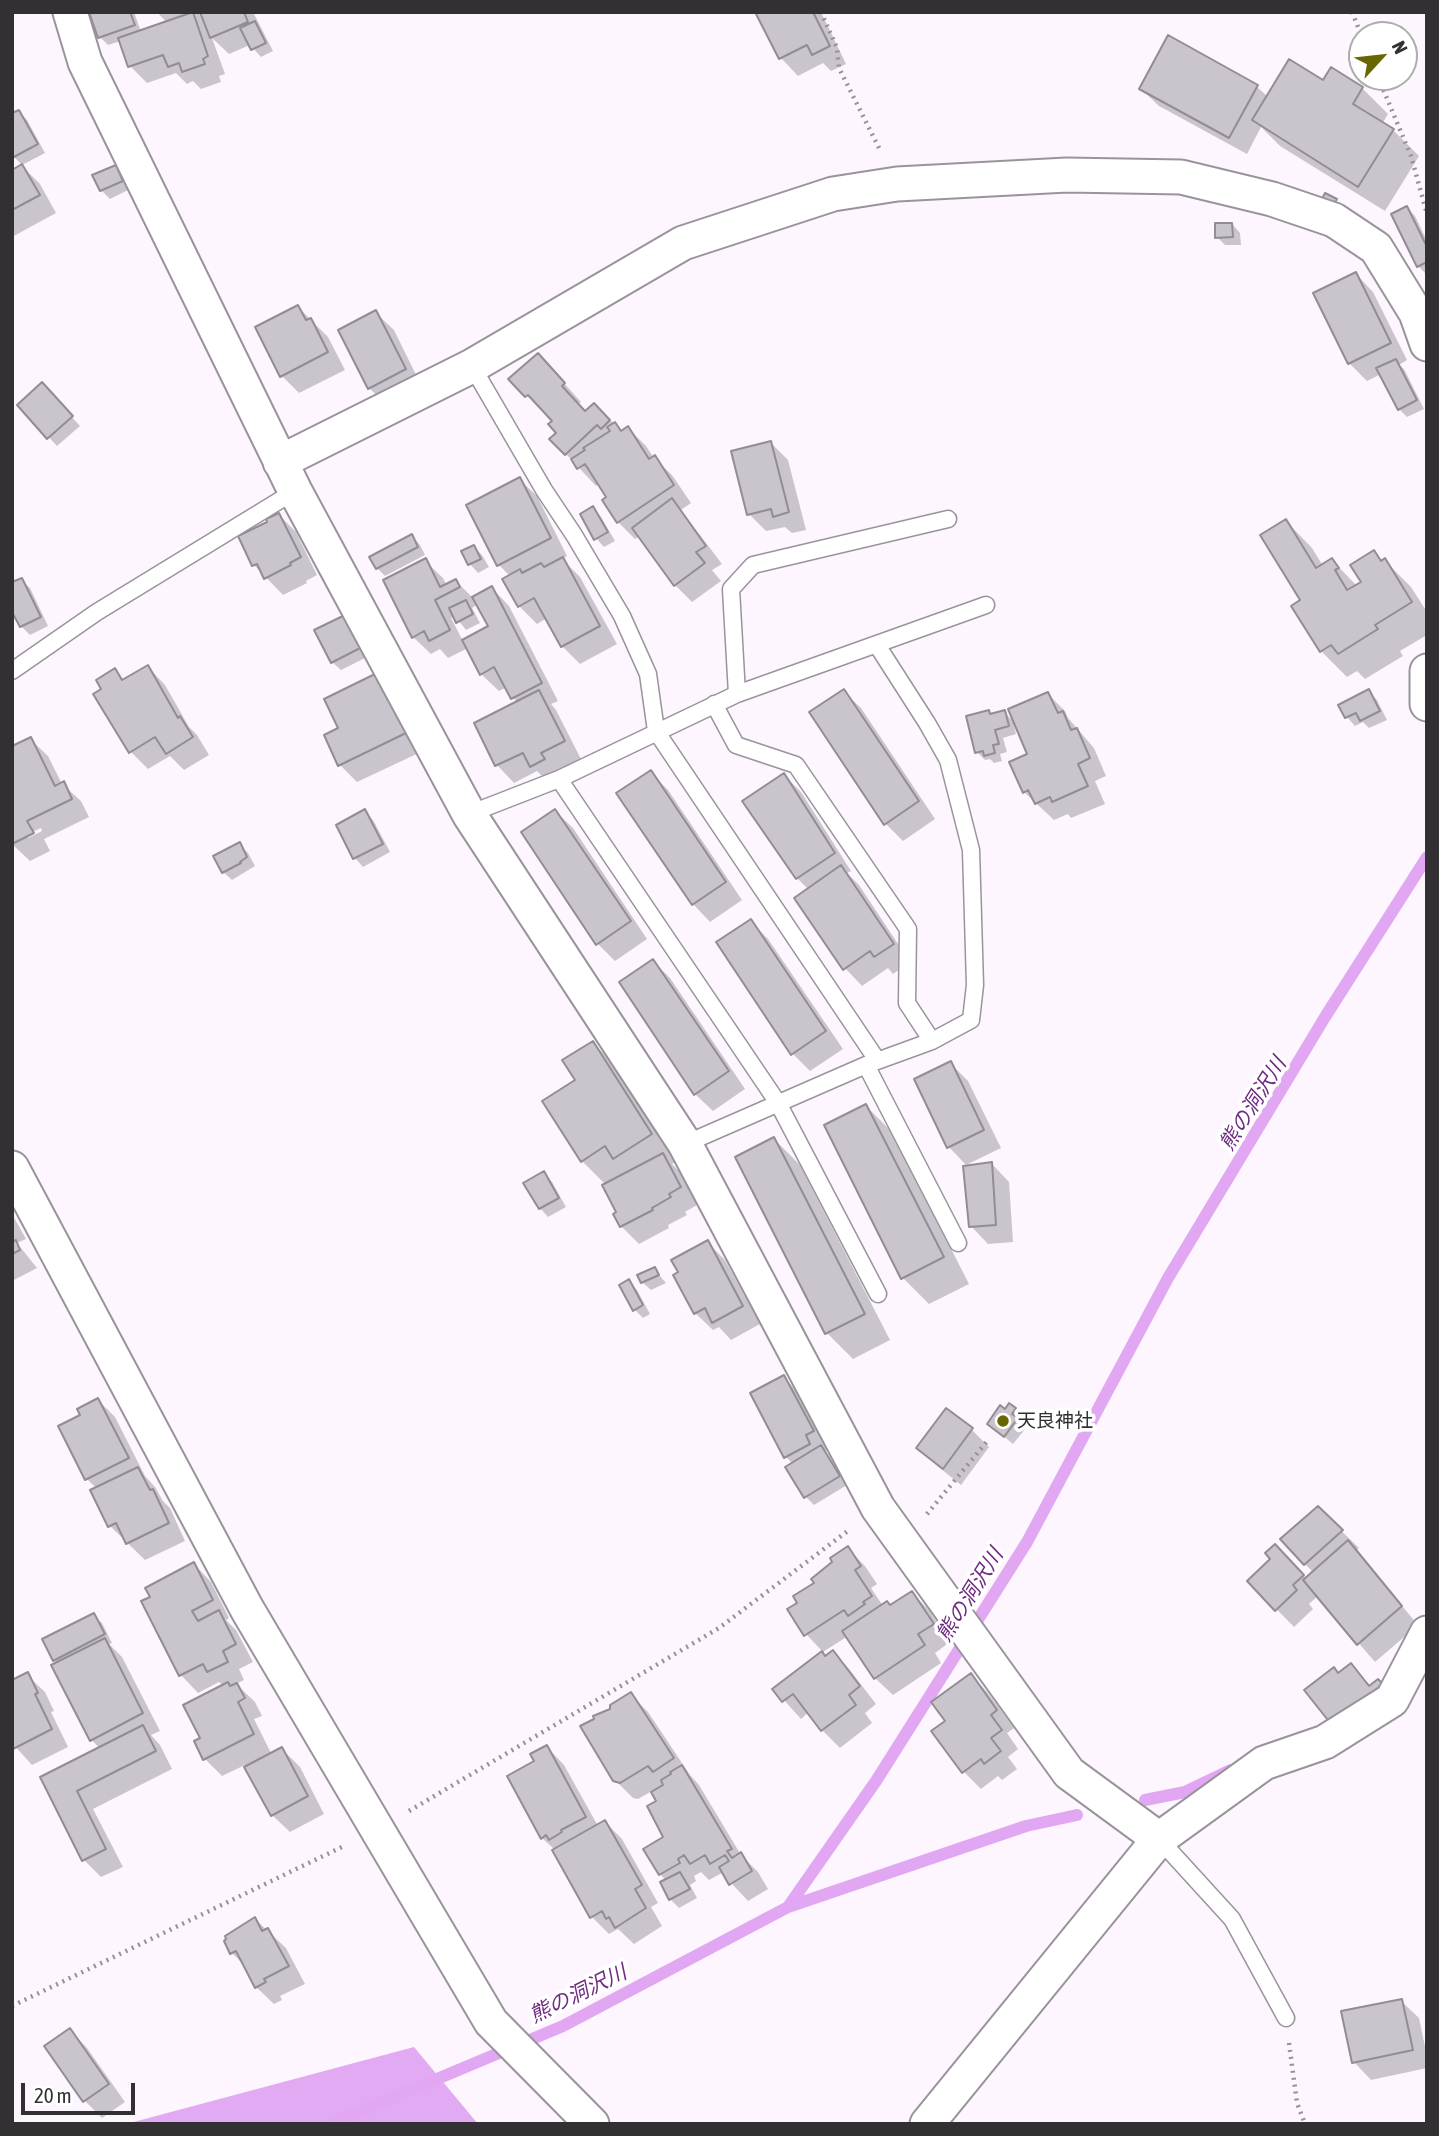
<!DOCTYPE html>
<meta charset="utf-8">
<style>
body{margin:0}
#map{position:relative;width:1439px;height:2136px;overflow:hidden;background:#fdf6ff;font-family:"Asap Condensed",sans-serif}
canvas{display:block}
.frame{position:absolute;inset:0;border:14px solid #333034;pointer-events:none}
.north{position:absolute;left:1348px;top:21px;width:70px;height:70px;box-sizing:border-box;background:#fff;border:2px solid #adacae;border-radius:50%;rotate:63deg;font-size:19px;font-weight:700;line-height:28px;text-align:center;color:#333034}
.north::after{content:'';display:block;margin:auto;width:24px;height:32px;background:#686600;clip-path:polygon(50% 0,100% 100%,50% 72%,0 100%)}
.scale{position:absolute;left:21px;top:2083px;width:114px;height:32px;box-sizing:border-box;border:4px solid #333034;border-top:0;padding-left:9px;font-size:21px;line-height:24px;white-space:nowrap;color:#333034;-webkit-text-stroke:5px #fff;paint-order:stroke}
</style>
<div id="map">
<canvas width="1439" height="2136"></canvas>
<div class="frame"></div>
<div class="north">N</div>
<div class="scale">20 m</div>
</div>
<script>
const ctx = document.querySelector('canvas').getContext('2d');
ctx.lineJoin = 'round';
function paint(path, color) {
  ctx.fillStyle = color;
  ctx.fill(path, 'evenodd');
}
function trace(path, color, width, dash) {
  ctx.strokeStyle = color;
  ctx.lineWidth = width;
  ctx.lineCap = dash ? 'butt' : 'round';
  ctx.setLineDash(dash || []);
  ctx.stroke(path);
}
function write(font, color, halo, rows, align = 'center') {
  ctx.font = font + ' "Asap Condensed","Noto Sans JP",sans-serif';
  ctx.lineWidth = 7;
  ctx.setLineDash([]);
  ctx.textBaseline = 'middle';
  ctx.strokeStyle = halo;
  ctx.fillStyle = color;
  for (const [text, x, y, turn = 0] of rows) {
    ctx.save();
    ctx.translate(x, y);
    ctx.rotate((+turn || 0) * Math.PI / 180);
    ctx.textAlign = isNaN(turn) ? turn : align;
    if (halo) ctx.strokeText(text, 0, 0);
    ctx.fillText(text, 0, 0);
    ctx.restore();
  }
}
const forest = new Path2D(`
 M414,2047L478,2124H126Z`);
const shadow = new Path2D(`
 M91,12H134L141,32L167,23L157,12H253L273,51L261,57L250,45L229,54L212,38L225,74L219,76L221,82L201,89L193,81L187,84L176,73L147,83L130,66L121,41L108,45L100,37Z
 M757,12H821L846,64L831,71L823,63L798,76L781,58Z
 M1324,83L1362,88L1388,114L1382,124L1393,130L1419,156L1385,211L1280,146L1261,127L1247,154L1159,106L1141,89L1256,86L1268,97Z
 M19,112L27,120L45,153L22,165L14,157Z
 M22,166L40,184L56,213L12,237V172Z
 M115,167L124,175L130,189L110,199L101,190L95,176Z
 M1407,208L1415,216L1427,241L1426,274L1418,266Z
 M1232,224L1240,233L1241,245H1225L1217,237Z
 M1356,274L1373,292L1407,360L1399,365L1404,369L1424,409L1407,417L1399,409L1381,374L1367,381L1349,363Z
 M298,307L328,337L345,370L299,393L282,376Z
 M376,313L394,330L422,387L387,405L369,388Z
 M555,373L581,402L578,404L586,412L594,405L623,432L628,428L646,446L654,458L672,475L691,503L681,510L722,564L712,570L721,581L692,602L675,585L640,536L635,539L618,522L608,497L599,483L596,486L552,439L559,433L555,421L546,411L544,413L511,379Z
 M50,393L80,426L57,446L19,405Z
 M771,443L788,460L806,530L792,533L785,527L766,531L749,514Z
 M519,479L537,496L567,556L562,559L580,577L617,644L580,664L562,646L547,618L537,624L519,606L510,576L499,565Z
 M593,509L601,517L615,541L604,547L596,538Z
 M279,515L296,532L317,575L306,581L307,583L283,595L254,565L240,537L269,523Z
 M1286,521L1312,548L1323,566L1332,560L1357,586L1363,583L1373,552L1383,562L1385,561L1411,587L1427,612V635L1400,651L1403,656L1365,679L1357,671L1347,677L1321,651L1303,601Z
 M412,536L420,545L425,555L385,576L377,568Z
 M474,547L482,555L489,567L478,573L470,564L464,552Z
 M425,561L443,578L447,586L456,581L473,598L492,588L509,606L558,701L551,704L556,710L581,759L558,771L561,777L549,783L537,771L514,783L497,765L476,724L517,703L507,687L499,691L481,674L468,648L448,658L440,649L431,654L413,637ZM478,604L490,627L463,641L451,618L455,616L466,630L480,623L472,608Z
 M21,580L30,588L48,626L30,635L21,626Z
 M349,615L373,654L341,670L332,662Z
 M148,667L165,685L189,727L197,735L209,755L184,770L170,756L148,769L131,752L103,690L114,670L125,681Z
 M377,675L423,751L357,782L340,765V729Z
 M843,691L861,708L935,819L903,841L886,824Z
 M1369,692L1377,700L1387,720L1369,728L1363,722L1355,726L1347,717L1341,705Z
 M1048,694L1065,711L1068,718L1094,748L1106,776L1095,781L1105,804L1071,818L1068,814L1054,820L1024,792L1029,755Z
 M989,712L992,716L1004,712L1013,721L1016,734L1003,738L1007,752L1000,754L1002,761L994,763L990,759L985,760L977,752Z
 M30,739L48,756L62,784L81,801L89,817L44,839L50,851L30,861L12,844V746L13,747ZM41,828L42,831L28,838V834Z
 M650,772L668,790L742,900L710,922L693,904Z
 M784,775L801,792L851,871L847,873L859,885L910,962L893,974L888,968L862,986L845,968L809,890L797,878Z
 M364,811L373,820L390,852L363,867L355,858L338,825Z
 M555,811L573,828L647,939L615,961L598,944Z
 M240,845L248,853L255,866L232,880L223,872Z
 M750,921L768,939L843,1049L810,1071L793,1054Z
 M653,961L670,978L745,1089L713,1111L695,1094Z
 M593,1043L619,1069L677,1161L672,1164L681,1173L697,1205L685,1212L687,1215L668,1225L669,1228L639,1244L621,1226L619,1213L606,1185L582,1161L577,1081Z
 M950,1063L968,1081L1001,1148L966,1165L949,1147L916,1080Z
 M866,1106L892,1132L969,1284L929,1304L903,1278Z
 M774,1139L800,1165L890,1340L853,1359L827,1333Z
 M992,1164L1009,1182L1013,1242L988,1244L971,1226Z
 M544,1174L552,1182L566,1207L548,1217L540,1208Z
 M12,1214L26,1239L17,1243L37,1268L12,1281Z
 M707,1242L725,1260L760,1324L731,1340L719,1327L713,1330L695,1313L680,1273Z
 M654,1269L666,1283L651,1290L642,1282Z
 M629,1281L637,1290L650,1314L643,1318L635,1310Z
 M783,1377L801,1395L830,1449L825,1451L847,1485L814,1505L806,1497L793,1464L786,1457L752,1394Z
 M98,1400L115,1417L145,1476L155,1487L163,1501L170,1508L185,1541L145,1560L110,1526L97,1489L87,1479L82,1416Z
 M1010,1405L1023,1418L1020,1422L1026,1428L1013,1444L989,1424Z
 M947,1410L972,1430L989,1447L961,1485L936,1465L918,1448Z
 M1318,1508L1359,1548L1356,1551L1418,1625L1375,1662L1318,1596L1309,1604L1313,1609L1294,1627L1249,1581L1292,1564L1307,1579L1314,1573L1305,1564Z
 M847,1548L865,1566L877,1584L871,1588L883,1606L890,1607L912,1593L929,1610L950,1642L935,1653L941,1663L893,1695L875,1678L848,1636L823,1652L806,1634L799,1603Z
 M194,1564L211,1582L229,1618L226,1620L236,1630L253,1662L239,1669L244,1680L236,1684L255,1702L262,1716L254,1719L272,1755L282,1749L300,1767L324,1814L290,1832L272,1815L245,1765L222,1776L205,1759L203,1739L224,1686L219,1682L198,1693L181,1675L153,1597Z
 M93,1615L102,1623L112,1643L109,1644L122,1657L160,1731L151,1735L160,1745L172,1769L93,1809L123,1867L101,1877L84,1860L42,1778L100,1749L91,1739L58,1663L55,1660Z
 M833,1652L850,1670L876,1704L865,1713L872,1723L840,1748L822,1730L809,1712L801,1719L774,1689Z
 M1351,1665L1371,1686L1378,1681L1396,1698L1349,1741L1339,1674Z
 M27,1675L45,1692L54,1711L51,1712L68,1747L32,1765L12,1743V1682Z
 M971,1675L988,1693L1014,1728L1007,1733L1018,1749L1008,1757L1017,1769L1002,1780L998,1776L981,1789L963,1771L948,1721Z
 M631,1695L648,1712L690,1775L699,1785L741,1855L758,1872L768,1889L748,1901L722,1873L709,1880L701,1872L694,1876L696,1881L690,1885L697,1898L679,1908L670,1899L666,1881L660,1874L665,1838L659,1801L652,1791L638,1799L633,1798L615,1780L612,1710Z
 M547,1747L564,1765L598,1826L605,1822L622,1839L658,1903L651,1907L662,1926L634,1944L618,1929L609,1934L592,1917L554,1849L542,1838L536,1761Z
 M255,1919L286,1948L305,1984L280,1996L282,2000L274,2004L256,1987L246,1967L232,1953Z
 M1401,2001L1419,2018L1427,2056V2068L1371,2080L1354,2062Z
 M70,2030L87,2048L125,2102L102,2118L85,2101Z`);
const stream = new Path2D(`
 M1145,1800L1185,1792L1231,1770
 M788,1907L1026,1826L1077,1815
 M330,2124L563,2026L788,1907L876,1781L1027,1542L1168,1278L1325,1017L1427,857`);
const building = new Path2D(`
 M89,12H130L135,25L98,38Z
 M193,12L208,56L203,59L205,64L182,72L179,63L168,67L163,55L128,67L118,38Z
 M200,12H244L248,22L210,38Z
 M755,12H813L830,46L812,55L807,45L779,59Z
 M255,21L266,43L251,50L240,28Z
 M1168,35L1258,85L1229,138L1139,89Z
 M1289,59L1323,80L1331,67L1363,87L1353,104L1394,129L1358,187L1252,120Z
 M19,110L38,144L12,158V113Z
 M22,164L40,195L12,210V170Z
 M116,165L123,181L100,191L92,175Z
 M1325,193L1337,199L1332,208L1321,201Z
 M1407,206L1427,247V262L1417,267L1391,214Z
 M1215,223H1232L1233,237L1215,238Z
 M1356,272L1391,343L1348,364L1313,293Z
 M298,305L306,320L311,318L328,352L280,377L255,327Z
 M376,310L406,369L368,389L338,330Z
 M538,353L565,383L562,386L585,411L594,403L610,420L601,429L597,425L565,455L549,439L556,433L548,424L552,421L528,395L525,397L508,379Z
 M1396,359L1417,400L1398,410L1376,368Z
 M42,382L73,416L47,439L17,405Z
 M615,422L621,431L628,426L649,459L655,455L674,485L617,523L602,500L606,497L585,464L577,469L571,459L585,450L583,448L610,431L607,427Z
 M771,441L789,512L773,517L771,509L747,515L731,451Z
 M520,477L551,538L497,566L466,505Z
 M672,498L706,546L696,552L705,563L674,586L632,528Z
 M593,506L608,532L594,540L580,514Z
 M279,513L301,557L290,563L291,565L264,579L257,564L252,566L238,536L267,522L266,519Z
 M1286,519L1316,568L1332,558L1339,568L1335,570L1347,590L1361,582L1350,565L1374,550L1381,561L1385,558L1412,602L1375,625L1378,629L1338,654L1331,645L1320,652L1291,606L1300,600L1260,535Z
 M412,534L418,547L376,569L369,557Z
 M474,545L481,559L468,565L461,551Z
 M563,557L600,626L561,647L534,598L518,607L502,579L520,569L522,573L541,563L544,567Z
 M426,558L440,587L456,579L460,587L435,600L450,630L429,641L424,631L412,638L383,580Z
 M22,578L41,617L20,627L12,612V582Z
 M492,586L542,683L511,699L494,667L480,675L462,640L488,626L472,597Z
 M466,600L473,614L456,623L449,608Z
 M349,613L366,645L331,663L314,630Z
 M148,665L178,718L180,716L193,737L166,754L155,737L129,753L93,694L101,689L96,680L115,668L122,680Z
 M377,673L406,733L338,766L324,735L338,728L324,699Z
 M844,689L919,801L884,825L809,712Z
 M1369,689L1380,711L1360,721L1356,713L1345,718L1338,705Z
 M539,690L565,741L541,753L545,759L530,767L523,753L495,766L474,723Z
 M1048,692L1058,713L1063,711L1071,730L1077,728L1090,758L1078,764L1088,786L1052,802L1050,797L1035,804L1028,790L1023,793L1009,762L1027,754L1008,709Z
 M989,710L990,714L1005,710L1009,726L995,730L999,744L993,745L995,753L984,756L983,751L975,753L966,716Z
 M31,737L55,786L64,781L72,799L27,821L34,833L12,844V746Z
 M651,770L726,882L692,905L616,793Z
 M784,773L835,853L796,879L742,801Z
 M365,809L383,844L353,859L336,825Z
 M555,809L631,921L596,945L521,832Z
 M240,842L247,857L240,862L241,863L222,873L213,856Z
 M841,865L894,944L874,957L870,951L843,970L794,898Z
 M751,919L826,1031L791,1055L716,942Z
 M653,959L729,1071L694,1095L619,982Z
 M593,1041L652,1134L613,1159L605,1146L581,1162L542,1101L575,1080L562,1060Z
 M951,1061L984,1130L947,1148L914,1079Z
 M866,1104L944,1257L901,1279L824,1125Z
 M774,1137L865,1314L825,1334L735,1157Z
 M663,1153L681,1187L669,1194L671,1197L652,1208L653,1210L620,1227L613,1214L616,1212L602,1185Z
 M992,1162L996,1225L969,1227L963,1166Z
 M544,1171L559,1198L539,1209L523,1183Z
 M16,1240L20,1250L12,1254V1242Z
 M708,1240L743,1306L712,1323L705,1308L694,1314L673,1275L678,1272L671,1260Z
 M655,1267L659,1275L641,1283L637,1275Z
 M629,1279L643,1305L633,1311L619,1285Z
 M784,1375L814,1431L806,1435L810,1444L784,1458L750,1393Z
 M98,1398L129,1458L85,1480L58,1426L80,1415L77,1409Z
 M1009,1403L1016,1408L1012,1414L1018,1418L1004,1437L987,1424L1000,1405L1005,1409Z
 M946,1408L973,1428L943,1469L916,1448Z
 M821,1445L840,1476L804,1498L785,1467Z
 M138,1467L150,1490L153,1489L169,1523L126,1544L116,1523L108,1527L90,1490Z
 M1318,1506L1343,1530L1304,1565L1280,1539Z
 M1348,1540L1402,1606L1357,1645L1303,1580Z
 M1275,1544L1304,1575L1293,1585L1297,1590L1275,1611L1247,1581L1270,1559L1265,1553Z
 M848,1546L861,1566L855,1570L872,1596L863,1602L865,1604L848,1616L844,1610L804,1636L787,1609L797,1603L793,1596L814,1583L811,1579L832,1562L830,1558Z
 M194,1562L213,1600L192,1611L198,1621L219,1610L236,1644L223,1651L228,1662L207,1672L203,1664L179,1676L141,1601L150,1597L145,1588Z
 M912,1591L934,1624L918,1634L925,1645L874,1679L842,1631L887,1601L890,1605Z
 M94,1613L105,1634L53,1661L42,1639Z
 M105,1638L143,1713L90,1741L51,1665Z
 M833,1650L860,1686L849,1695L856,1705L821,1731L793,1694L782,1702L772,1689L822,1651L825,1656Z
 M1351,1663L1369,1686L1378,1679L1383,1684L1331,1724L1304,1690L1334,1667L1338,1673Z
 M28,1672L38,1693L35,1694L52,1729L13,1749L12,1680Z
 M971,1673L997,1710L991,1715L1002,1730L991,1738L1001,1751L984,1764L981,1759L962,1773L931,1731L945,1721L931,1702Z
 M228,1682L230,1686L237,1683L245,1698L238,1702L254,1734L203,1760L194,1741L200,1738L183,1705Z
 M631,1692L674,1758L653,1772L648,1766L620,1783L613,1781L580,1726L594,1719L593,1716L610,1709V1705Z
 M143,1725L156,1751L77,1791L106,1849L82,1861L40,1777Z
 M547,1745L586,1817L561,1830L562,1832L549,1840L546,1835L541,1839L507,1776L534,1761L530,1754Z
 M282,1747L308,1796L271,1816L244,1767Z
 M682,1765L732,1849L727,1851L732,1858L741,1852L752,1871L729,1885L719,1867L729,1861L725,1855L710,1864L705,1855L690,1864L684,1855L678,1859L680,1863L659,1875L643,1849L663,1837L647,1806L656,1801L651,1792L663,1785L661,1780L671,1774L670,1772Z
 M605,1820L642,1885L635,1889L646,1908L615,1928L609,1917L606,1919L602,1911L590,1918L552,1850Z
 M680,1872L690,1889L669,1900L660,1882Z
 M255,1917L262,1931L268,1928L289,1966L264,1979L266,1982L255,1988L236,1951L230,1954L224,1941L226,1939L225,1936Z
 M1402,1999L1413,2050L1352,2063L1341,2011Z
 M70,2028L109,2084L83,2102L44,2046Z`);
const path = new Path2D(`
 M821,12L837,48L839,68L881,152
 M1352,12L1362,37
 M1378,77L1411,156L1427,214
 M927,1514L989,1439
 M409,1811L719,1628L849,1530
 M12,2006L346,1845
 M1289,2043L1297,2103L1305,2124`);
const lane = new Path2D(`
 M472,366L544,490L574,535L622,616L648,674L656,731L877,1060
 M12,671L97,612L295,491
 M737,694L731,589L753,565L948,519
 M714,704L736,745L796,765L908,929L907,1003L932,1041
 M559,779L778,1103L878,1294
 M469,814L559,779L737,694L986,605
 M866,1065L958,1243
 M685,1144L866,1065L932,1041L971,1020L975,985L971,850L948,760L927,723L877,645
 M1159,1839L1232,1919L1286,2018`);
const street = new Path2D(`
 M70,12L85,62L295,491L469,814L685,1144L878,1508L1069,1773L1159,1839
 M280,462L472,366L683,243L833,194L897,184L1067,175L1181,177L1272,199L1334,220L1376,248L1416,313L1427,344
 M1427,671V704
 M12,1168L247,1609L491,2022L592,2124
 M927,2124L1159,1839L1264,1763L1325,1742L1392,1700L1427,1633`);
const markers = [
 [1003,1421,7,"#686600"]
];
const poiNames = [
 ["天良神社",1017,1421]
];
const waterNames = [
 ["熊の洞沢川",1253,1104,-58],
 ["熊の洞沢川",970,1595,-58],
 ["熊の洞沢川",578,1994,-26]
];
paint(forest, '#e3aaf4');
paint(shadow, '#0003');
trace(stream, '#e1a7f2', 12);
paint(building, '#cac4cc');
trace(building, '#928c94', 2);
trace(lane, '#9a939c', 19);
trace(street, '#9a939c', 37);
trace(path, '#969197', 4.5, [2, 5]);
trace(lane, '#fff', 16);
trace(street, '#fff', 33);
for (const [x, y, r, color] of markers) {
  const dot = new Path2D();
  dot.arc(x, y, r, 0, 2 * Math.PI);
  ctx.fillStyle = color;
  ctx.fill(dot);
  trace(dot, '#fff', 2.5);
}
write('19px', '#333034', '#fff', poiNames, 'left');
write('italic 21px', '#6f2b82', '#fff', waterNames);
</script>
